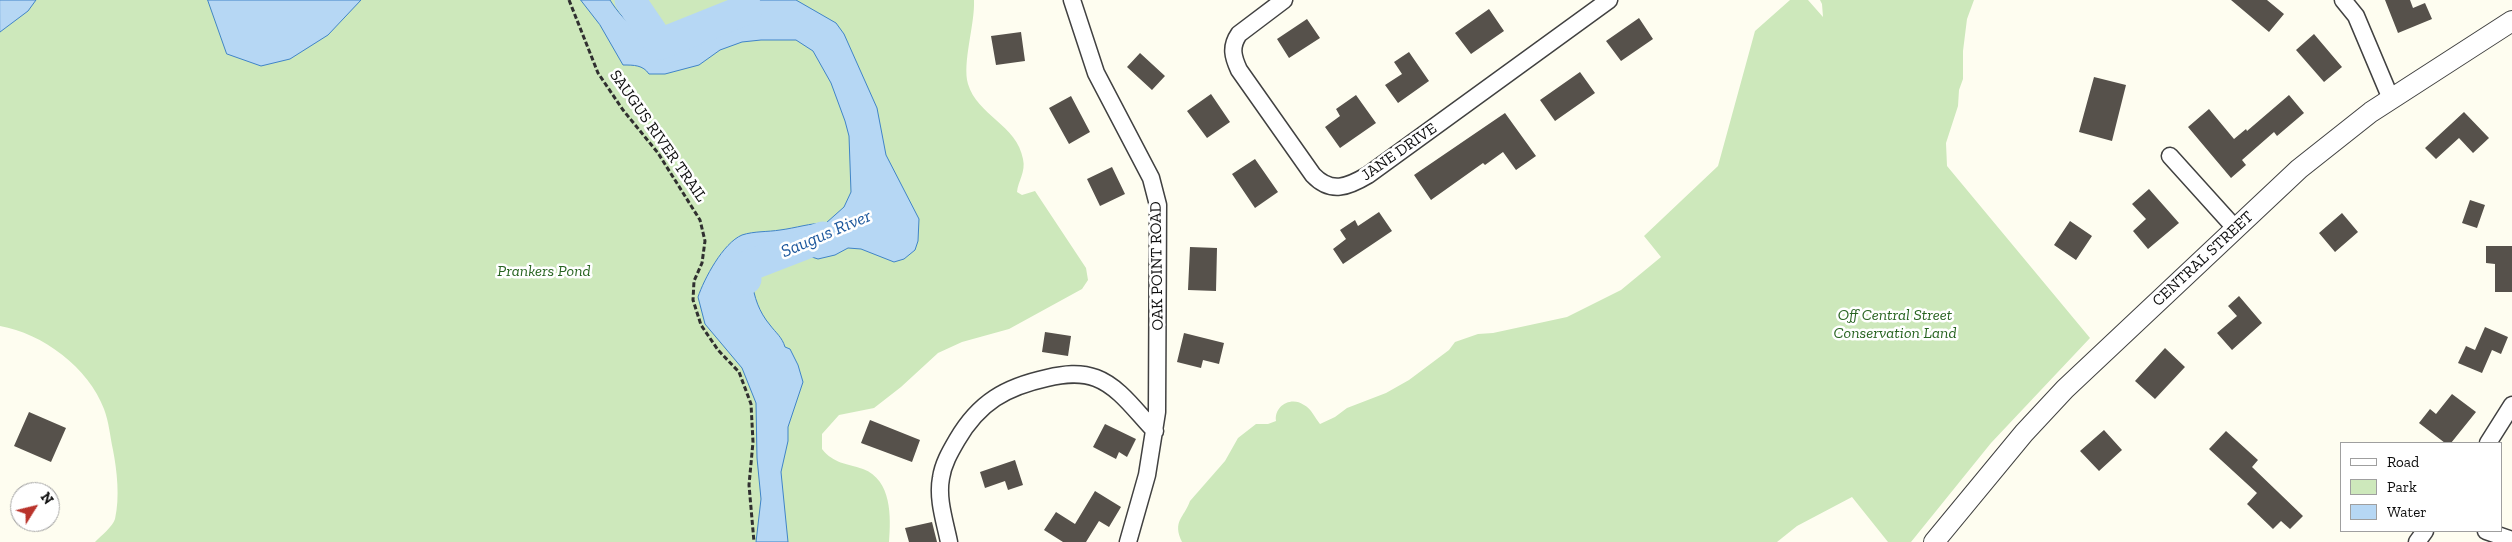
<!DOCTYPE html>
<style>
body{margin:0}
#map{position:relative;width:2512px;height:542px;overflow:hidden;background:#fefdf0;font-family:"Zilla Slab",serif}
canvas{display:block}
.legend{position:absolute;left:2340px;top:442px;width:162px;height:90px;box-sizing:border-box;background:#fff;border:1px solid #9f9f9f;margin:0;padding:6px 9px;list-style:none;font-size:15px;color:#0e0e0e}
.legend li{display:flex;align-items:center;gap:10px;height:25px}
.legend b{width:25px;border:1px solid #9f9f9f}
.north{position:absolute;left:10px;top:482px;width:50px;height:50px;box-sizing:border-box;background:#fff;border:1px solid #9f9f9f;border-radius:50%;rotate:54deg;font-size:14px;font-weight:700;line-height:20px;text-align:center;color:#0e0e0e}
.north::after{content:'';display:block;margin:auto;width:18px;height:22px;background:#b9332b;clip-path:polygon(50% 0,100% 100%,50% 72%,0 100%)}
</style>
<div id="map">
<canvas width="2512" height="542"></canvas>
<ul class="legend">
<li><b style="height:6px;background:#fff"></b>Road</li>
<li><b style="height:14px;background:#cde8bb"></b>Park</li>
<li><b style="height:14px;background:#b6d7f4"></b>Water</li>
</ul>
<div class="north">N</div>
</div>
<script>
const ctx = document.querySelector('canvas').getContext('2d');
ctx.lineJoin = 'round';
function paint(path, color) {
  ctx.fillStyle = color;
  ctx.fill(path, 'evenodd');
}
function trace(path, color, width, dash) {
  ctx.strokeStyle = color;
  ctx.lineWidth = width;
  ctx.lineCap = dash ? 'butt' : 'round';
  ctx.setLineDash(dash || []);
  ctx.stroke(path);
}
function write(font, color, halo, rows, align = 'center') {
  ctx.font = font + ' "Zilla Slab",serif';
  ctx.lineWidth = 5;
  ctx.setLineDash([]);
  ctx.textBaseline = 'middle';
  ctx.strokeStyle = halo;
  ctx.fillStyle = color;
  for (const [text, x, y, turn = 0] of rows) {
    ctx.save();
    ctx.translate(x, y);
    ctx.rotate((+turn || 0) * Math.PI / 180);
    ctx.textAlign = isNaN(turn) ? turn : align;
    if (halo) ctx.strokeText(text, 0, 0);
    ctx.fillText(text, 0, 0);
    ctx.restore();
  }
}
const green = new Path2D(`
 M0,0H974C975,25 962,63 968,84C977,115 1017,125 1023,159C1026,172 1018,181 1017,192L1022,195L1035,191L1086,268L1088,280L1082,289L1009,329L962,342L938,353L901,387L874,408L839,415L822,434V449C834,464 846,463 863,469C892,480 891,517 889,542H95C101,536 113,526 115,519C120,497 117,471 113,450C110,436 109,422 104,409C89,368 42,333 0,326Z
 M1790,0H1808L1823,17L1822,4L1820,0H1974L1967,19L1963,51V79L1959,90L1958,106L1946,143L1947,166L2090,338L1991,443L1911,542H1888L1852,497L1797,526L1777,542H1182C1172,521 1184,518 1190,501L1225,461L1238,438L1256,424H1268L1276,421C1274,406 1291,396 1304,405C1311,408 1315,418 1320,424L1335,417L1347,408L1386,393L1409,380L1449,350L1455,342L1478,334L1493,333L1567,317L1621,290L1661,257L1644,236L1718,166L1755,31Z`);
const water = new Path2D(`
 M0,0H36L28,11L0,32Z
 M208,0H361L328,35L290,59L261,66L227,54Z
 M581,0H610C622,20 658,57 685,46C698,40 722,11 733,0H796L836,23L844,34L877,108L886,155L919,219L918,241L915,250L904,259L894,262L861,249L848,248L835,255L818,259L790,250L769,258L752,281C754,297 759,312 770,325C776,333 782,337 785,347L790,349L798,365L803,382L788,427V441L781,472L788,542H756L761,499L757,458L756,403L742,368L705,324L698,297C704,279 723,243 742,235C754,231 768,232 780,230C796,228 810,223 826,223L844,207L851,192L849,136L845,121L831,83L813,51L796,40H761L742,42L720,50L699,65L665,74H649C643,65 634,65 623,65L600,25Z`);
const river = new Path2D(`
 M630,0L660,44L747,9
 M746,279L743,268L823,237`);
const building = new Path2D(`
 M2231,0H2267L2284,14L2269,32Z
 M2385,0H2410L2413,8L2425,3L2432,19L2398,33Z
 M1489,9L1504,31L1471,54L1455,33Z
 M1639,18L1653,39L1621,61L1606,41Z
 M1307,19L1320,38L1289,58L1277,39Z
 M1021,32L1025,61L996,65L991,36Z
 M2314,34L2342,67L2324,82L2296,50Z
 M1409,52L1429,81L1398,103L1385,85L1402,74L1394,62Z
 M1140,53L1165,76L1152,90L1127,67Z
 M1580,72L1595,93L1555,121L1540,100Z
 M2094,77L2126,85L2112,141L2079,132Z
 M1211,94L1230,122L1207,138L1187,111Z
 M1356,95L1376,123L1340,148L1325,127L1340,116L1336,109Z
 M2289,95L2304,113L2277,136L2274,132L2242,160L2246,165L2231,178L2188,127L2209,109L2234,139L2246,129L2247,131Z
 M1071,96L1090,132L1069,144L1049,108Z
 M2464,112L2489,138L2473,153L2459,138L2436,159L2425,148Z
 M1505,113L1536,156L1516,170L1503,152L1485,165L1483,163L1431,200L1414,175Z
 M1255,159L1278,192L1255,208L1232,174Z
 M1112,167L1125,194L1100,206L1087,179Z
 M2149,189L2179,223L2148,249L2133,231L2146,219L2132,204Z
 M2470,200L2485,205L2477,228L2462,223Z
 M1379,212L1392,231L1343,264L1333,249L1346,239L1340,230L1355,220L1358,226Z
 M2342,213L2358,232L2335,252L2319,233Z
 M2070,221L2092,236L2076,260L2054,245Z
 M2486,246H2512V292H2495V264L2486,263Z
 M1190,247L1217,248L1216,291L1188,290Z
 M2239,296L2262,323L2232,350L2217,333L2237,316L2228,306Z
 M2485,327L2508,337L2501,354L2492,350L2482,373L2458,363L2466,346L2475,350Z
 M1045,332L1071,336L1068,356L1042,352Z
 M1184,333L1224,343L1219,364L1203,360L1201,368L1177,362Z
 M2165,348L2185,367L2155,399L2135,381Z
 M2452,394L2476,412L2451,443H2445L2419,423L2430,409L2436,414Z
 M29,412L66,428L51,462L14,446Z
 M870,420L920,440L912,462L861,443Z
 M1105,424L1136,439L1127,457L1119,452L1116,459L1093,447Z
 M2104,430L2122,450L2099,471L2080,451Z
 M2226,431L2258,460L2252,467L2303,516L2290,529L2281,521L2273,529L2247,504L2257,493L2209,449Z
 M1015,460L1023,485L1008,490L1005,481L985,488L980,472Z
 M1095,491L1121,507L1109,527L1099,521L1086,542H1063L1044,530L1056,512L1075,524Z
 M932,522L937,542H909L905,528Z`);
const path = new Path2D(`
 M569,0L598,73L623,110L658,153L700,220L705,241L702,263L694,281L693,300L701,325L718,350L739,372L751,404L753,442L749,485L754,542`);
const minor = new Path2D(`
 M1072,0L1096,73L1151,178L1158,205L1157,412L1147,475L1128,542
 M1284,0L1239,34C1230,47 1233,57 1239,70L1313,175C1331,194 1348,187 1368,175L1609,0
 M2343,0L2356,16L2391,99
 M2170,156L2235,228
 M2488,443L2512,405
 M2486,531L2512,540
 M949,542C945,522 937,499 941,478C943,464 950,452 957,440C979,402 1006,387 1047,378C1064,374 1080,372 1096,378C1120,387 1137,413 1155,431
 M2417,542L2425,531`);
const tertiary = new Path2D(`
 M1934,542L2024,433L2065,389L2299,169L2371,112L2512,21`);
const streetNames = [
 ["SAUGUS RIVER TRAIL",658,136,55],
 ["JANE DRIVE",1399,152,-35],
 ["CENTRAL STREET",2203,259,-43],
 ["OAK POINT ROAD",1157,266,-91]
];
const parkNames = [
 ["Prankers Pond",544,271],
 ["Off Central Street",1895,315],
 ["Conservation Land",1895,333]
];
const waterNames = [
 ["Saugus River",826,234,-23]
];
paint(green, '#cde8bb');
paint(water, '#b6d7f4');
trace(water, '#4084c8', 1);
trace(river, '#b6d7f4', 31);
paint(building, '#56514b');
trace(minor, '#414141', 19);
trace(tertiary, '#414141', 22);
trace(path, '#303030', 3, [5, 2.5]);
trace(minor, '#fff', 16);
trace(tertiary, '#fff', 20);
write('16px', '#0e0e0e', '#fff', streetNames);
write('italic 16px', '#286421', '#fff', parkNames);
write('italic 18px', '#1c579c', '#fff', waterNames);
</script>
